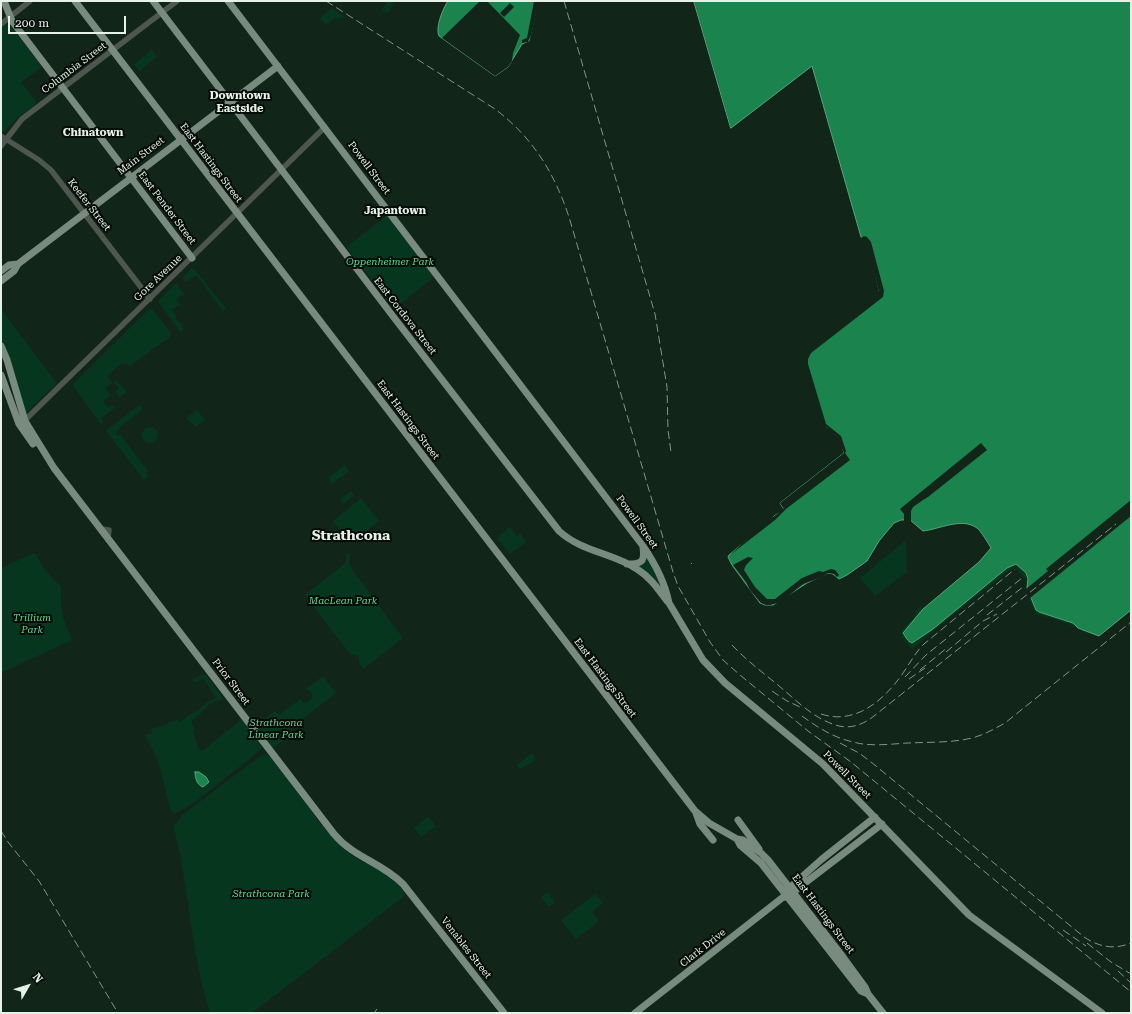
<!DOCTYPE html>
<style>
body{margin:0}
#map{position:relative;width:1132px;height:1014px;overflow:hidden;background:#122519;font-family:"Roboto Serif",serif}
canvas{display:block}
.frame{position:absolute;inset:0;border:2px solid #e5f1e9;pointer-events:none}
.north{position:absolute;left:8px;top:966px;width:40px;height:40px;-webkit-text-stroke:3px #050c07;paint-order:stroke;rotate:51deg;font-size:11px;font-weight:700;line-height:16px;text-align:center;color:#e5f1e9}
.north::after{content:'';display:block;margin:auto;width:14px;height:18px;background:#e5f1e9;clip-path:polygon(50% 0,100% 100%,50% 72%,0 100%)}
.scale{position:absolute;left:8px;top:16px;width:118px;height:18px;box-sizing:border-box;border:2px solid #e5f1e9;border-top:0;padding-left:5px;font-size:12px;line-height:14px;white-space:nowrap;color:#e5f1e9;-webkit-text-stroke:3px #050c07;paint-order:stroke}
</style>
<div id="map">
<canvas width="1132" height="1014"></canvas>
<div class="frame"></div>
<div class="north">N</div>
<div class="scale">200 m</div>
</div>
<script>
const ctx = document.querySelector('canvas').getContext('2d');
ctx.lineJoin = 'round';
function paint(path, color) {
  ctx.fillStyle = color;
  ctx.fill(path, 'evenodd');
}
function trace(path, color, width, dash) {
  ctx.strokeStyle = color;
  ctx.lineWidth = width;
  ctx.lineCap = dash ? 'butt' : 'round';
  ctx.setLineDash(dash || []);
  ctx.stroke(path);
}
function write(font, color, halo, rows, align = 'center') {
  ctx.font = font + ' "Roboto Serif",serif';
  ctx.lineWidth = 4;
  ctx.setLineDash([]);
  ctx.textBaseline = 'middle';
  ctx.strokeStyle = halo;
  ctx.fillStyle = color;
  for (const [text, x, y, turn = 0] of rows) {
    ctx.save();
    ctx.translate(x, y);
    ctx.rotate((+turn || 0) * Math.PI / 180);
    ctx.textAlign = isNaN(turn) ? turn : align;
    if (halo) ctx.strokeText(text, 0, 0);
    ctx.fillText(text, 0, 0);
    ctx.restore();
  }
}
const green = new Path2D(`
 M387,1H394L390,11L387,13L382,11Z
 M332,8L345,17L334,19L327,24L324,23L320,18Z
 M7,23L10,25L42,67L21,82L36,101L35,105L16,119L4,132L1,131V27Z
 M152,50L157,57L139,71L134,64Z
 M387,215L434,277L394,309L347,248L348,246Z
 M191,268L195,270L226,308L223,311L196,275L186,282L182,279Z
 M178,283L179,288L184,294V295L180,296L176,299L184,309H183L179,305L172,310L176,315L175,317L181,324L183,323L184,324L182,325L184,329L181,333L158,301L175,284Z
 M1,309L56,382V384L25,414L4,346L1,340Z
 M148,310H153L171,333L170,337L130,366L127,363V364L122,365L121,364L107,376L113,383L105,388L111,395L103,401L108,408L112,405L115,408L101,418L103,423L101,424L73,386V384Z
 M116,380L127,392L119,397L115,392L119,389L114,382Z
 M139,405L143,409L121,426L116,434L118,436L120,434L148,471L146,473L148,476L144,480L107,432V430Z
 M197,410L205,420L196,427L186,418L191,414L192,415L194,414L193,412Z
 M142 435a8 8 0 1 1 16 0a8 8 0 1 1-16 0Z
 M345,465L349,471L332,484L328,478Z
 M351,491L354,496L343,504L340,499Z
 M361,498L379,521L351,543L333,521Z
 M510,527L517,536L520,533L526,542L510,554L497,538Z
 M906,540L907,572L874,597V594L860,578Z
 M35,553C43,567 48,576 61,586V602L63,617L72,640L1,673V568Z
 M346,554H351L349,561L351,568L403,638L363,669L359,663V658L357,656L350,654L305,595L343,565L346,561Z
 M646,556H647L664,592L639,566L645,563Z
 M1016,564C1025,571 1029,576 1027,588L1025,590L1026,580L1014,567L934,630L912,650L902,637V630L913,618L920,606L923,609L915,621L920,636L933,629L1007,568Z
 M1031,598L1036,610L1073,623L1078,628L1095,634L1096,636L1083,632L1069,624L1036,614L1029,600Z
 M203,675H206L224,700C216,698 203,708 200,715L196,716L195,719H192V725L195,730L193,731L199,750L202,751L242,719L262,747L257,753L195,802L179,812L174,813L170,809L159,763L145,735L152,733L151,729C161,727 169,722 179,719L178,722L184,720L186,717L199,710L206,703L216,698L203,678L194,683L193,679Z
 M323,676L336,693L290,729L293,733L273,748L256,726L275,711L279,715L300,699L304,703C310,702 313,699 312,693L306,689Z
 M532,753L536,760L520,769L517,765Z
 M268,754C300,786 323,843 365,863C376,868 403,881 405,895L402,898L252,1013H210C195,967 191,918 183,871C181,856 176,841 174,826L182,815L262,755Z
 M428,817L436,826L421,837L414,828Z
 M546,893H548L554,901V903L549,907L541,897Z
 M595,894L603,903L592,912L599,921L576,939L561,920Z`);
const water = new Path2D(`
 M448,1H538L529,41L522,44L508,67L495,76L439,36C435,28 443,8 448,1Z
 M694,1H1131V610L1099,636L1078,628L1073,623L1039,612L1036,610L1027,588L1028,579L1026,573L1016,564L1007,568L933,629L912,643C907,641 906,637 903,633L923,609L979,562L991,548C988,543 981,531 977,528C962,517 940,529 923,531L910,520H901L894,523L879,541L867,561L847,575L839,579L833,574L828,573L807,583L773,605H765L760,603L732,565L728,557L729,555L773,518L774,516L783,510V508L780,503L844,453L840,439L835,433L825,426L804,357L880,294L867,241L861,237L812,66L731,128Z
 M195,772H199L206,777L209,782L203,787C197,785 195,778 195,772Z`);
const pier = new Path2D(`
 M480,1H487L520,35L513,53L512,61L508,67L495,76L442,38Z
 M534,1H539L531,35L528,42L522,43V40L527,38Z
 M510,3L514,7L504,17L500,13Z
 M864,236L867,237L871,242L884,291L883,297L811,353L808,359V364L826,424L841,436L846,451L845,453L850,460L786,509L775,520L730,555L753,533L777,514L782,508L784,509L780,503L844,453L840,444L839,439L835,434H834L826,427H824L819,420L802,357L807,350L879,292L866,243L861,238Z
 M981,443L987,450L928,497L923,500L913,507L911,511V522H904V514L900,509Z
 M1131,500V516L1030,598L1026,589L1048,571L1046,569Z
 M748,557L753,558L746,565L744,570L755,587L767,599H775L802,578L819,571L823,572L831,569L835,570L839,575L837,577L834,574L828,573L822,577L803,584L781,602L770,605H766L761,603L750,590L746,582L733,565Z`);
const minor = new Path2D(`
 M1,24L30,1
 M1,136L39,160L51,170L150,299
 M1,146L22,119L177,1
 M23,422L325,127
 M101,529L109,530L108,538`);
const major = new Path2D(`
 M4,1L12,21L192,258
 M75,1L695,811L709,823L737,839L743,840L761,853L768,860L843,957L865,987L868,994L883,1013
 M153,1L392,315L559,531C582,552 613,553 637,569C650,577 658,589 667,601
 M228,1L643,546C654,562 665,583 669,603L703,660L725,683L823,764L969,915L1102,1013
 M1,271L9,265L18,264
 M1,281L14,271L18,264L278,66
 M1,346L7,360L25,421L54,468L334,834C354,858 381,862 403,884L504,1013
 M1,375L19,424L33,444
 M627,564C642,564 645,562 643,547
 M696,813L700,824L713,840
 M738,820L759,849
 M737,839L740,845L761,863L861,991L868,994
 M787,890L822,859L875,817
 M635,1013L782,898L788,896L882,824`);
const rail = new Path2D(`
 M326,1L495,109C533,138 554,172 569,217L673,572L678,586L710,642L723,660L740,675L808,731L851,762L1131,992
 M564,1L655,314L667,387L668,430L671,452
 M691,563L692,564
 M987,615L1023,587
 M732,645C746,660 762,672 778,685C797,701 815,720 839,726C852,729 864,724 874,716L1116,524
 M946,652L983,621L997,614
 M920,670L948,647
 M905,677L926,655L1022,578
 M909,679L925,668
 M772,691L787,701L800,707
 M821,714C854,725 882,702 901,676C909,665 914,654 924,644L1015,569
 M802,716C817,727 834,738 853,742C871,747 890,744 908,743C929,742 951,743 972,738C984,735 994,729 1005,723L1131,622
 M840,743L859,753L871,762L1084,937C1099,947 1114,950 1131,943
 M1,831L8,842L39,881L118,1013
 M1063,930L1086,946
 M1087,943L1111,962L1131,974
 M1118,971L1131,983
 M374,1013L377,1009`);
const streetNames = [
 ["Columbia Street",74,68,-37],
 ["Main Street",141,156,-37],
 ["East Hastings Street",211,163,53],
 ["Powell Street",369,168,53],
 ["Keefer Street",89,205,52],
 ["East Pender Street",167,208,53],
 ["Gore Avenue",158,278,-44],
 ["East Cordova Street",405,316,52],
 ["East Hastings Street",408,420,53],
 ["Powell Street",637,522,54],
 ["East Hastings Street",605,678,53],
 ["Prior Street",231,682,53],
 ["Powell Street",847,775,45],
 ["East Hastings Street",823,914,53],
 ["Venables Street",466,948,52],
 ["Clark Drive",703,948,-38]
];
const parkNames = [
 ["Oppenheimer Park",390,262],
 ["MacLean Park",343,601],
 ["Trillium",32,618],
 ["Park",32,630],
 ["Strathcona",276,723],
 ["Linear Park",276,735],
 ["Strathcona Park",271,894]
];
const neighbourhoodNames = [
 ["Downtown",240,96],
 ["Eastside",240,109],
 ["Chinatown",93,133],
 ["Japantown",395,211]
];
const districtNames = [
 ["Strathcona",351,536]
];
paint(green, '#07361e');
paint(water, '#1b834e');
trace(water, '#58a47c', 1);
paint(pier, '#122519');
trace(minor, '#4d564f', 5.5);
trace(major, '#788b7e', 7);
trace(rail, '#85948a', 1, [8, 4]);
write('10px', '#e5f1e9', '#050c07', streetNames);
write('italic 10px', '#5edc93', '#050c07', parkNames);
write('bold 11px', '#e5f1e9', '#050c07', neighbourhoodNames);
write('bold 14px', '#e5f1e9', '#050c07', districtNames);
</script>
